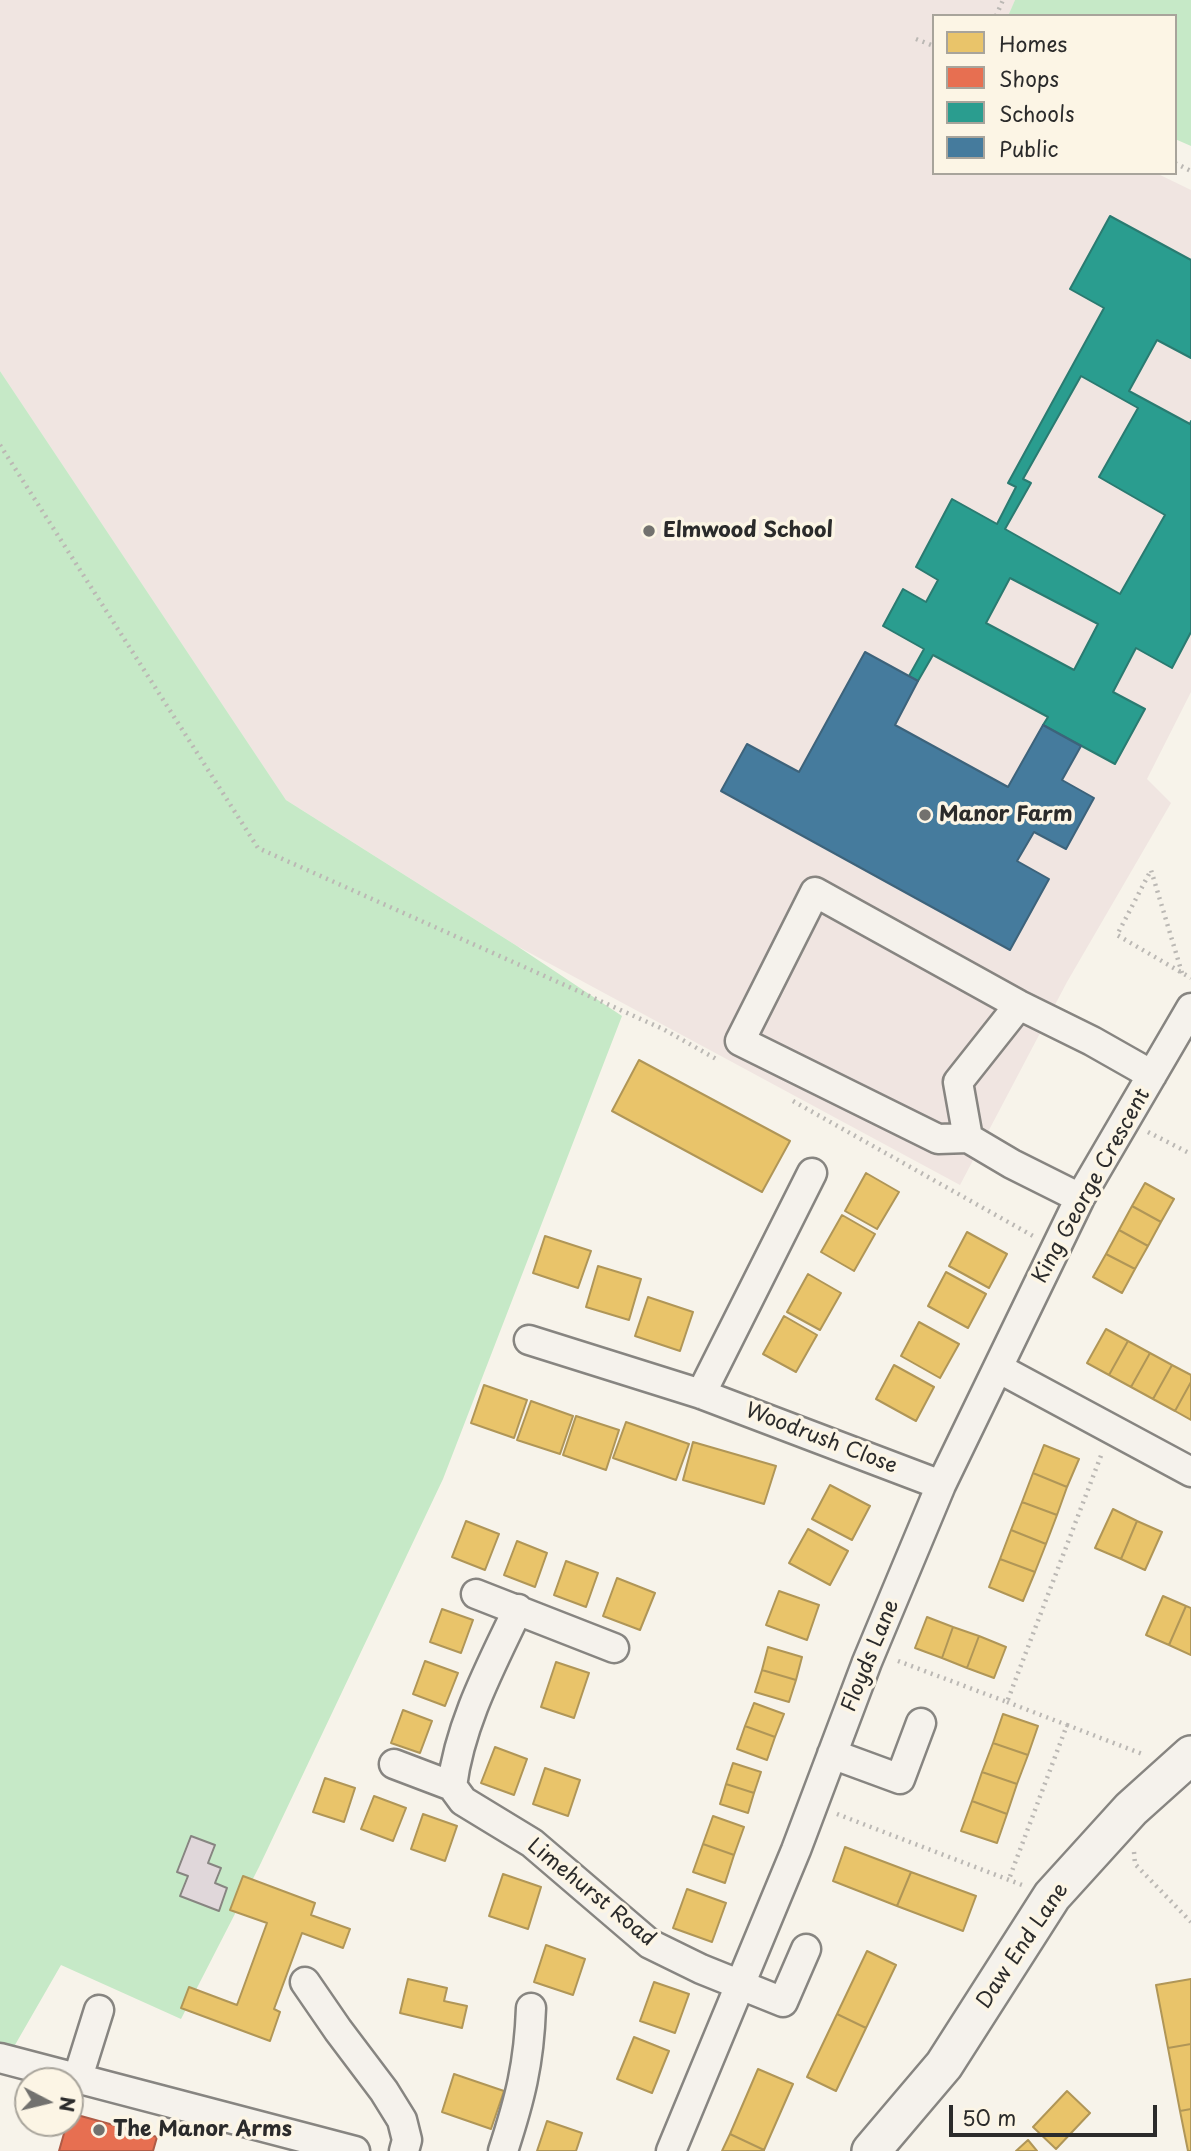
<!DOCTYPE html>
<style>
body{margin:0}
#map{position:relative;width:1191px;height:2151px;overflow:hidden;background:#f7f3ea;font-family:"Playpen Sans",sans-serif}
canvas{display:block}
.legend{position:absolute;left:932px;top:14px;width:245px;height:161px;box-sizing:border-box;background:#fcf5e5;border:2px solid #a8a49b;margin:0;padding:9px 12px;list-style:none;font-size:21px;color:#2b2b2b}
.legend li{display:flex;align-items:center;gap:14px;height:35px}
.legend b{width:35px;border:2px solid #a8a49b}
.north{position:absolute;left:14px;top:2067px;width:70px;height:70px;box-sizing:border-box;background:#fcf5e5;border:2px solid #a8a49b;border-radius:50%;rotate:97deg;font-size:19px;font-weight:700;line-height:28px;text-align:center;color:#2b2b2b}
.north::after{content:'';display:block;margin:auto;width:24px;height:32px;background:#72716e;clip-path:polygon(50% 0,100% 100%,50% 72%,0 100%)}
.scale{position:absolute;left:949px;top:2105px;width:208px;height:32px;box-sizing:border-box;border:4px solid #2b2b2b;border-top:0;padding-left:9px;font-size:21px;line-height:24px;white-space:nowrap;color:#2b2b2b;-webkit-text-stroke:5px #fcf5e5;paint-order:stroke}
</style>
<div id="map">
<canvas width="1191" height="2151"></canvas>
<ul class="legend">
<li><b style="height:19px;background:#e9c46a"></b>Homes</li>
<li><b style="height:19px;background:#e76f51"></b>Shops</li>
<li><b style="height:19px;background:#2a9d8f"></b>Schools</li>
<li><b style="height:19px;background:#457b9d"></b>Public</li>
</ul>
<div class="north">N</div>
<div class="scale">50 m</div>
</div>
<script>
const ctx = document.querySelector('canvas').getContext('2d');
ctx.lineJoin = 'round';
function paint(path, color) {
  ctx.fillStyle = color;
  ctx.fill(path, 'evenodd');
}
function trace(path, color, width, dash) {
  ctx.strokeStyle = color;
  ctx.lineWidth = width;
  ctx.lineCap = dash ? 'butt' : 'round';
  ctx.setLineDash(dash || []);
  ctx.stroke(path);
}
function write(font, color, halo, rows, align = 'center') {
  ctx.font = font + ' "Playpen Sans",sans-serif';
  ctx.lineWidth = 7;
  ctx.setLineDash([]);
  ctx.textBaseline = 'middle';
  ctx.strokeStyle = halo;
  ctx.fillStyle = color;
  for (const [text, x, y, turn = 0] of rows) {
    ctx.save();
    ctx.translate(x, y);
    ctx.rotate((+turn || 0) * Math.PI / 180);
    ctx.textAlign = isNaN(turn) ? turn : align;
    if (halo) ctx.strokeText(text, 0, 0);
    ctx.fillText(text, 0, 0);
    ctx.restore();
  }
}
const built = new Path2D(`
 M0,0H1015L1008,16H934V173H1156L1191,190V692L1147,779L1171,803L1067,982L960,1185L517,946L286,800L0,371Z`);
const green = new Path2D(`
 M1015,0H1191V146L1175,139V16H1008Z
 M0,371L286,800L517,946L622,1016L443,1479L259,1867L181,2019L61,1965L0,2071Z`);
const homes = new Path2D(`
 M639,1060L790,1141L762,1192L612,1111Z
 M866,1173L899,1192L877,1229L845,1211Z
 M1145,1183L1174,1199L1161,1222L1132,1206Z
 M1132,1206L1161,1222L1148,1246L1119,1230Z
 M842,1215L875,1234L854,1271L821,1252Z
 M1119,1230L1148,1246L1135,1269L1106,1254Z
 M967,1232L1007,1254L989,1288L949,1266Z
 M545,1236L591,1251L578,1288L533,1273Z
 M1106,1254L1135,1269L1122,1293L1093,1277Z
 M598,1266L641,1279L629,1320L586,1307Z
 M946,1272L986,1294L968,1328L928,1306Z
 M808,1274L841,1293L820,1330L787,1312Z
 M648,1297L693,1312L680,1351L635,1336Z
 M784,1316L817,1335L796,1372L763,1354Z
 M919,1322L959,1344L940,1378L901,1356Z
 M1106,1329L1128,1341L1109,1375L1087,1363Z
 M1128,1341L1150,1353L1131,1387L1109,1375Z
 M1150,1353L1172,1365L1153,1399L1131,1387Z
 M894,1365L934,1387L916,1421L876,1399Z
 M1172,1365L1191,1375V1382L1175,1411L1153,1399Z
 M1191,1382V1420L1175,1411Z
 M484,1385L527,1400L514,1438L471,1423Z
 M531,1401L573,1416L560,1454L517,1440Z
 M576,1416L619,1430L606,1470L563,1455Z
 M626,1422L689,1444L676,1480L613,1458Z
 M693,1442L776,1466L764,1504L683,1480Z
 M1044,1445L1079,1459L1067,1487L1033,1473Z
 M1033,1473L1067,1487L1057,1515L1022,1502Z
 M830,1485L870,1506L852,1540L812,1519Z
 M1022,1502L1057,1515L1046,1544L1011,1530Z
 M1113,1509L1137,1521L1121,1559L1095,1548Z
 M466,1521L499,1534L485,1570L452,1557Z
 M1137,1521L1162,1532L1145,1570L1121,1559Z
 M808,1529L848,1551L830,1585L789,1563Z
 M1011,1530L1046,1544L1035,1572L1000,1559Z
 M517,1541L547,1553L535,1587L504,1575Z
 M1000,1559L1035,1572L1023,1601L989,1587Z
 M566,1561L598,1573L586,1607L554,1595Z
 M617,1578L655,1593L640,1630L603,1616Z
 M779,1591L819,1605L807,1640L766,1625Z
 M1163,1596L1186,1606L1169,1645L1146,1635Z
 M1186,1606L1191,1608V1655L1169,1645Z
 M442,1609L473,1620L461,1653L430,1642Z
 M927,1617L953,1627L942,1658L915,1648Z
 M953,1627L979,1636L967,1668L942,1658Z
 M979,1636L1006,1647L994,1678L967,1668Z
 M768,1647L802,1657L796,1680L762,1670Z
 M425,1661L458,1673L445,1706L413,1694Z
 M556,1662L589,1673L574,1718L541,1707Z
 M762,1670L796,1680L789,1702L755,1692Z
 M754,1703L784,1714L775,1737L745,1726Z
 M403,1710L432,1721L420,1753L391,1743Z
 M1003,1714L1038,1726L1028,1755L993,1743Z
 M745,1726L775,1737L767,1760L737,1749Z
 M993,1743L1028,1755L1017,1784L982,1772Z
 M495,1747L527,1759L514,1795L481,1783Z
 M733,1763L761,1772L754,1793L726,1784Z
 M545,1768L580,1780L568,1816L533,1804Z
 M982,1772L1017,1784L1007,1814L972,1801Z
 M325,1778L355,1788L344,1822L313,1812Z
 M726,1784L754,1793L748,1813L720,1804Z
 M374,1796L406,1808L393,1841L361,1829Z
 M972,1801L1007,1814L997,1843L961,1831Z
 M423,1814L457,1826L445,1861L411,1849Z
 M713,1816L744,1827L734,1855L703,1844Z
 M703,1844L734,1855L725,1883L693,1872Z
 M845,1847L911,1872L897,1906L833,1881Z
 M911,1872L976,1896L963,1931L897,1906Z
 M503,1874L541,1887L528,1929L489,1916Z
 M243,1876L315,1903L311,1915L350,1929L343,1948L302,1933L274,2009L280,2012L270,2041L181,2008L189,1987L237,2005L267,1923L230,1910Z
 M687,1889L726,1903L712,1942L673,1928Z
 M546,1945L585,1959L573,1995L534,1982Z
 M867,1951L896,1965L866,2028L837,2014Z
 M408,1979L447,1988L444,2001L467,2006L462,2028L400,2013Z
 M1191,1979V2044L1168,2048L1156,1985Z
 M654,1982L689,1994L675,2033L640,2021Z
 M837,2014L866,2028L836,2091L807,2077Z
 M634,2037L669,2051L652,2093L617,2079Z
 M1191,2044V2109L1180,2111L1168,2048Z
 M758,2069L793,2084L764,2150L730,2134Z
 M454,2074L504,2091L491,2129L442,2112Z
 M1067,2091L1090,2113L1056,2149L1033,2127Z
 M1191,2109V2151H1188L1180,2111Z
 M547,2121L582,2133L576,2151H537Z
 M730,2134L764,2150V2151H722Z
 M1028,2140L1037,2151H1016Z`);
const shops = new Path2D(`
 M70,2113L157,2137L153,2151H59L67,2123H70Z`);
const schools = new Path2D(`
 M1110,216L1191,260V358L1157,340L1129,391L1190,424L1191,421V632L1172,668L1136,648L1113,692L1145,709L1115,764L1043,725L1048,717L933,655L918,681L909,676L924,649L883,626L903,589L926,602L938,580L916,567L952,499L997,524L1016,487L1008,483L1104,308L1070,289ZM1081,376L1138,408L1099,477L1165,515L1120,594L1005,529L1031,483L1023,479ZM1010,578L1098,624L1074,670L986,623Z`);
const public = new Path2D(`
 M865,652L918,681L895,725L1008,787L1043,725L1081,746L1062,780L1094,798L1066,849L1034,832L1017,861L1049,879L1010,950L721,791L747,744L799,772Z`);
const building = new Path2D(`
 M191,1836L215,1845L208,1863L221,1868L215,1883L227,1888L219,1911L180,1896L188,1876L177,1872Z`);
const path = new Path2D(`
 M996,16L1003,0
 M916,39L934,46
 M1175,163L1191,171
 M0,445L258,848L663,1029L718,1060
 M1182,973L1151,870L1117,935L1191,978
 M793,1101L1033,1236
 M1148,1132L1191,1154
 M898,1661L1007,1702L1102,1453
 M1007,1702L1067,1725L1009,1879
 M1067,1725L1145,1755
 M837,1814L1022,1885
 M1134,1852L1135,1864L1191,1922`);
const minor = new Path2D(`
 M968,1138L958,1082L1019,1005
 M1080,1198L1012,1164L968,1138L938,1139L740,1041L815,892L1019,1005L1092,1041L1152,1075
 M529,1340L701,1394L941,1485
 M998,1368L1191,1472
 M701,1394L812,1173
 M476,1594L614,1648
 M832,1754L900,1779L921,1723
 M394,1764L452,1786L463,1801L532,1843L650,1944L701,1969L783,2002L806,1949
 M452,1786C460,1723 491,1666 518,1609
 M305,1982L338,2030L384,2091L402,2120L407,2140L404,2151
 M0,2058L355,2151
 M78,2077L99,2010
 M503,2151C520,2099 529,2064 531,2008
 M671,2151L796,1850L867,1662L941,1485L1080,1198L1191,1008`);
const major = new Path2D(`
 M871,2151L944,2065L1052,1896L1131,1809L1191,1755`);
const markers = [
 [649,531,7,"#72716e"],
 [925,815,7,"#72716e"],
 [99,2130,7,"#72716e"]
];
const poiNames = [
 ["Elmwood School",663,531],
 ["Manor Farm",939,815],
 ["The Manor Arms",113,2130]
];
const streetNames = [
 ["King George Crescent",1092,1186,-61],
 ["Woodrush Close",821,1439,21],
 ["Floyds Lane",871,1656,-68],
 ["Limehurst Road",591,1893,39],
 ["Daw End Lane",1023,1946,-56]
];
paint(built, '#f0e5e1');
paint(green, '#c6e9c7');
paint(homes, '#e9c46a');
trace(homes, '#b09657', 2);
paint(shops, '#e76f51');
trace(shops, '#af5b46', 2);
paint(schools, '#2a9d8f');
trace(schools, '#2a7b71', 2);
paint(public, '#457b9d');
trace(public, '#3d637b', 2);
paint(building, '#e0d7da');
trace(building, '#878581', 2);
trace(minor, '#878581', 33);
trace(major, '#878581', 42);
trace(path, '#bbb8b4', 4.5, [2, 5]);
trace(minor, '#f5f2ec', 28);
trace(major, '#f5f2ec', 37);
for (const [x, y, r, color] of markers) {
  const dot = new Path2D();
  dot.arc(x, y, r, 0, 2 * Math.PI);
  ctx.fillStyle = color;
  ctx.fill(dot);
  trace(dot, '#fcf5e5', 2.5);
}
write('bold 21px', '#2b2b2b', '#fcf5e5', poiNames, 'left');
write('21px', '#2b2b2b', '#fcf5e5', streetNames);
</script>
